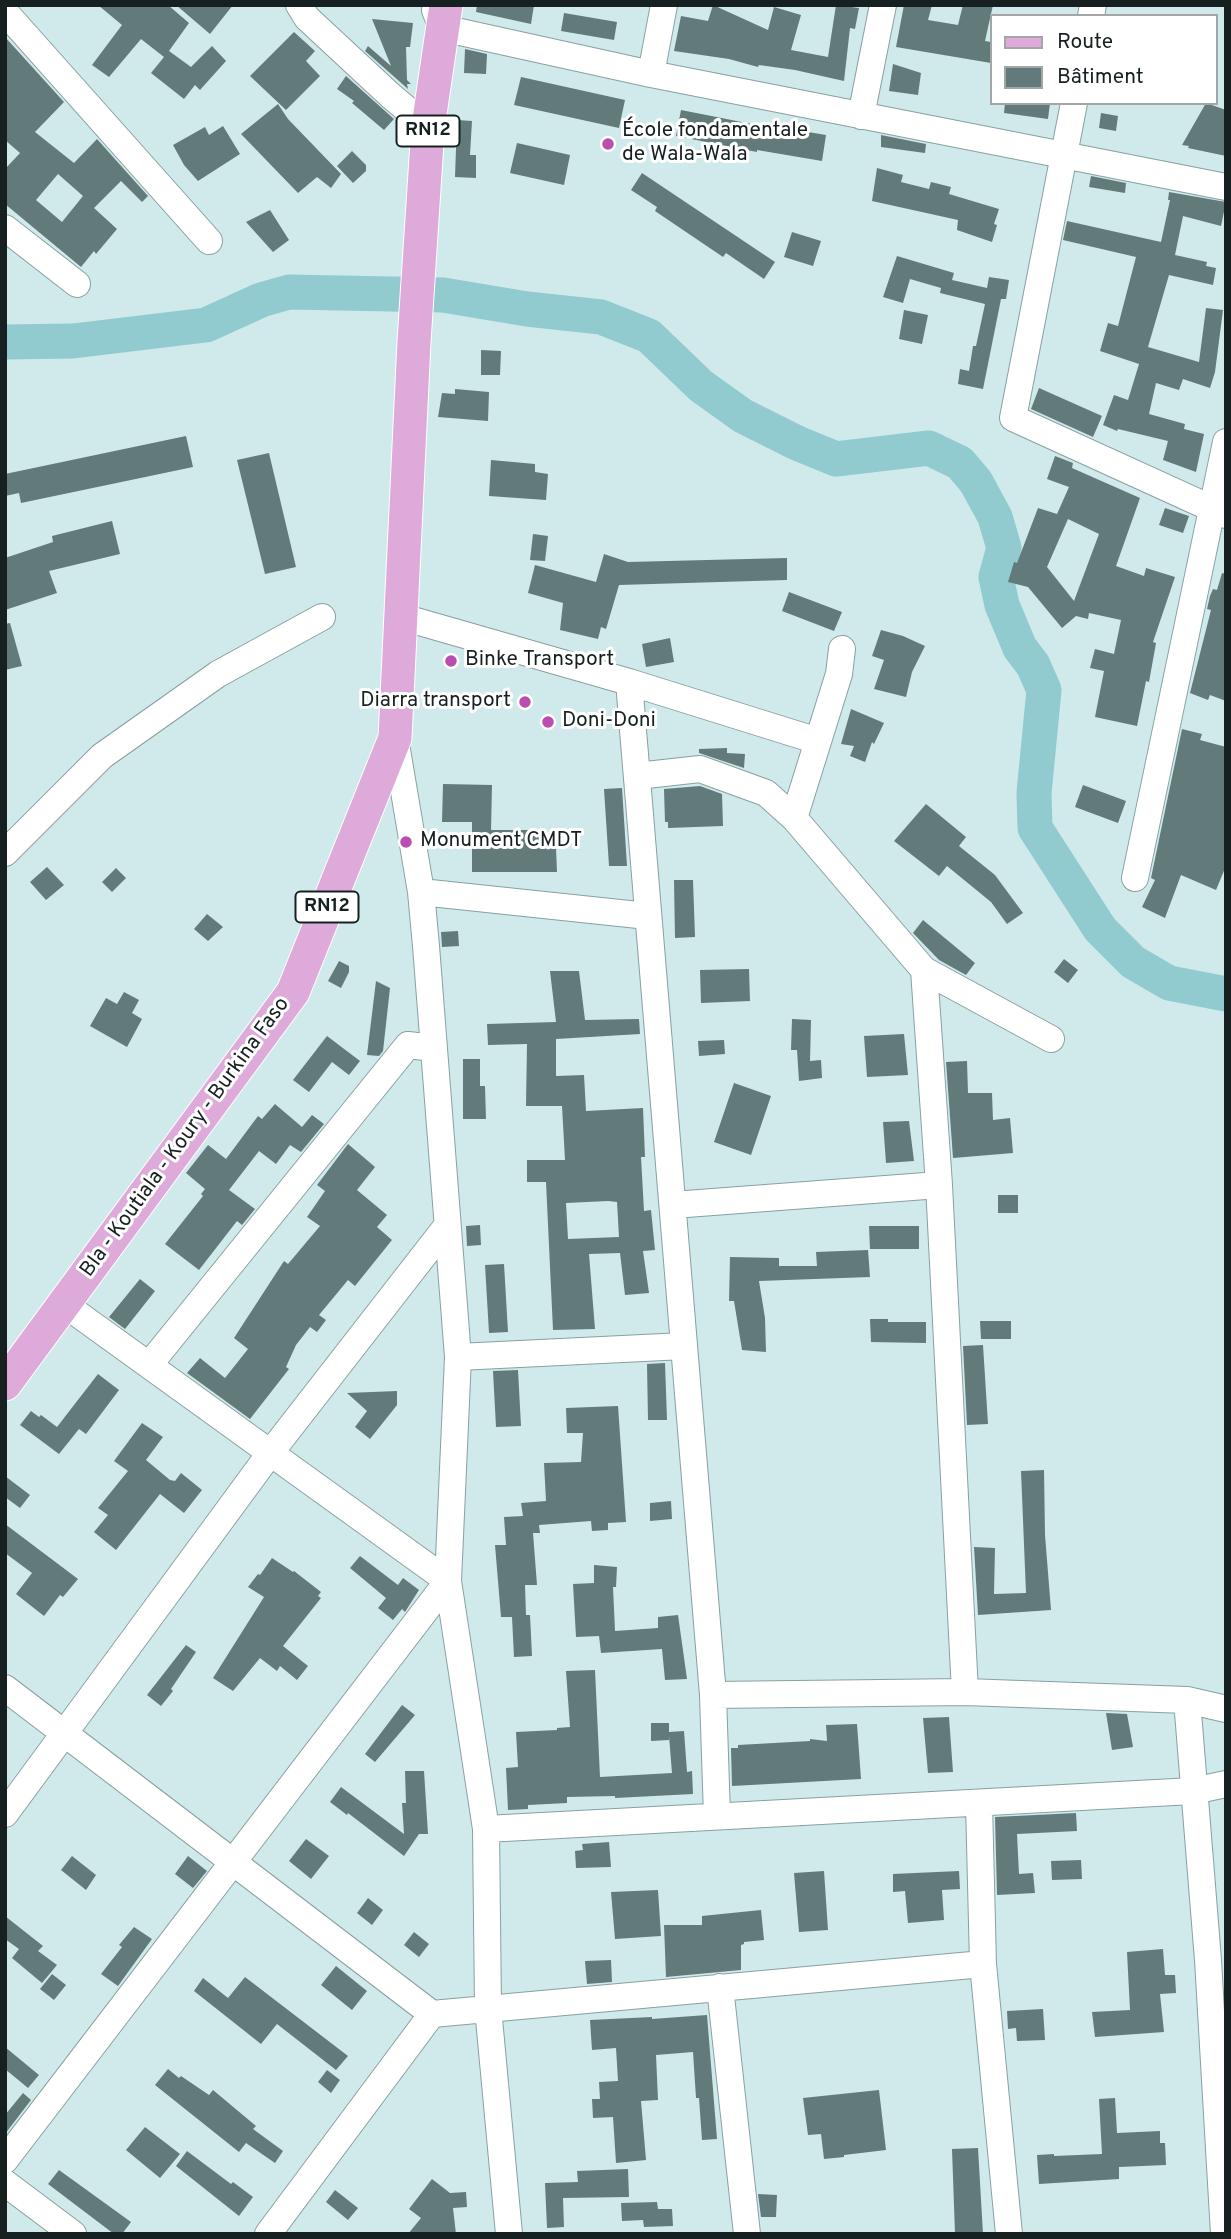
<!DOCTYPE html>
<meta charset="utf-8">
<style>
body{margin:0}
#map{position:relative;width:1231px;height:2239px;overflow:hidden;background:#d0e9eb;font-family:Overpass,sans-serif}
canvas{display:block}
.frame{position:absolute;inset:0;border:7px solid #172021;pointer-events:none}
.legend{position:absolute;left:990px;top:14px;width:228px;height:91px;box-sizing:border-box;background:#fff;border:2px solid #a2a6a6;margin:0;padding:9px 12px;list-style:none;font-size:21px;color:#172021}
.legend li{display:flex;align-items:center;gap:14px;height:35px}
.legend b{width:35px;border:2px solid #a2a6a6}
</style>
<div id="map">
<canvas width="1231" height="2239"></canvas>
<div class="frame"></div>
<ul class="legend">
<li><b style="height:9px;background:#deaad9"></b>Route</li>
<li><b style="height:19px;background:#637a7b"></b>Bâtiment</li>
</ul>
</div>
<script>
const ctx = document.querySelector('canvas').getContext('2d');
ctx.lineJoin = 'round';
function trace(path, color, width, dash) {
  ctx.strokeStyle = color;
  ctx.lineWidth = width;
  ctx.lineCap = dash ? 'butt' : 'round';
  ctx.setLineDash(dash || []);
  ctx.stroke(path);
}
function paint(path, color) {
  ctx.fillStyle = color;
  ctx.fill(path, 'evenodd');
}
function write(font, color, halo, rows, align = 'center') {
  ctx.font = font + ' Overpass,sans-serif';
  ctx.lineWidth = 6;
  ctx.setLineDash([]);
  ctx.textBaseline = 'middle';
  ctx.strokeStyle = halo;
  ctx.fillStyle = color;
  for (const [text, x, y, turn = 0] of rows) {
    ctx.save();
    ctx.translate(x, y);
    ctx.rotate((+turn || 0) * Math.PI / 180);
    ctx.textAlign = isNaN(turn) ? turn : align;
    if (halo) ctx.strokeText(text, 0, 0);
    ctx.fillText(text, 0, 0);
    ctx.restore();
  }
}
const river = new Path2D(`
 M5,342L73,341L206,325L261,300L289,292L443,295L527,309L601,317L649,336L701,386L743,416L797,443L836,459L929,448L960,463L976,482L995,517L1004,548L996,577L1002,605L1020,648L1033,665L1044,690L1034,793L1035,828L1100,929L1133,962L1169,983L1226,994`);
const building = new Path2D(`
 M98,5H168L189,23L169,51L191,67L212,46L226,61L200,90L195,85L184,99L151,73L164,57L141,39L109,77L92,65L122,25Z
 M176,5H233L210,34Z
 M477,5H534L531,24L476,12Z
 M713,5L768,30L774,7L801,15L791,50L828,57L836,5L859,8L855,29L850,28L844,81L795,70L759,65L758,67L729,59L674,51L681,16L708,21Z
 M904,5H932L928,20L958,25L963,5H993L985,41L991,42V63L896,47Z
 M564,13L617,22L614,40L561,31Z
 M372,19L413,23L410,47H406L407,80L411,84H407L408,89L365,51L368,46L391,66Z
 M294,32L315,51L306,61L320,76L286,110L250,76Z
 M5,37L64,102L35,132L74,163L97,139L148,196L142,202L121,181L94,208L117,229L96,254L94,251L81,267L5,204V169L20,153L5,140ZM58,174L83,196L62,222L36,200Z
 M465,49L487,54L486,74L464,73Z
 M893,64L921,73L918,95L889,91Z
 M346,76L394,119L384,130L352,103L354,101L337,89Z
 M521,77L625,100L619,128L514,105Z
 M1005,103H1050L1048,119L1004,113Z
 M1206,103L1226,110V156L1188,148L1189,146L1182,145Z
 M278,104L288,119L341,174L331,188L317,177L298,193L241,134Z
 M681,110L772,128V126L826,135L822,161L757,150V152L676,136Z
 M1101,113L1118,116L1116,131L1099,128Z
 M457,120L472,121L470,155H476V178L455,177Z
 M223,126L240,154L198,181L184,165L173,145L205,127L209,135Z
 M881,135L926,144L925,153L881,147Z
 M517,143L570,155L564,185L510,173Z
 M352,151L366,165V171L353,183L337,166Z
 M877,168L903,175L901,182L929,189L931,182L951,187L949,194L999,209L994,224L997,225L992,242L957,230L958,220L872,201Z
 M642,173L775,262L764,279L726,253L723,257L655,211L657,207L631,190Z
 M1091,176L1126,183L1125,193L1089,187Z
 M1169,192L1226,202L1221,226L1183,216L1175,255L1207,262L1206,266L1216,268L1213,285L1169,275L1148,347L1199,362L1206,308L1223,310L1215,372L1210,388L1183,379L1179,390L1156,383L1149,414L1185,424L1184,429L1204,434L1196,472L1163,460L1168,441L1118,429L1117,431L1103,425L1114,395L1128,400L1139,364L1100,351L1108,323L1118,326L1136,257L1063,240L1067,221L1161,242L1170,200H1168Z
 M270,210L289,240L273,252L246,222Z
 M792,232L821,241L813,266L784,257Z
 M897,256L954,273L952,280L987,288L989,277L1009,280L1006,299H1001L983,389L958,384L960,369L969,371L973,346H976L985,304L940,293L941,288L910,279L903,303L883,297Z
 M904,310L928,315L922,344L899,339Z
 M481,350L501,351L500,375H481Z
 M1039,388L1102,416L1093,437L1031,409Z
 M455,389L489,392L488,421L438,417L442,393L455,394Z
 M186,436L193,467L21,503L19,493L5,496V474Z
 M269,453L296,567L265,574L237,460Z
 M1055,456L1073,463L1072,468L1140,498L1116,566L1144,576L1146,568L1175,577L1153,642L1156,643L1149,682L1146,681L1137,726L1095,717L1104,671L1090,668L1095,649L1114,654L1121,620L1089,613L1088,619L1076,616L1062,628L1028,587L1008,582L1014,562L1017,563L1038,508L1057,514L1069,487L1047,479ZM1068,519L1099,534L1074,601L1047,567Z
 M491,460L535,464V472L548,474L546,500L489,496Z
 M1165,508L1189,516L1183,533L1159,525Z
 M112,521L120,554L49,571L57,593L5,610V558L53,542L52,536Z
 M533,534L548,536L545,561L530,560Z
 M604,554L628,562L787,558V580L619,585L606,629L601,627L598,639L560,630L563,603L528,593L535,565L596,582Z
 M1222,573L1226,574V701L1210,695L1208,700L1190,693L1211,610L1207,609L1210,596L1213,589L1217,590Z
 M789,592L842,612L834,631L782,611Z
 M10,623L22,666L5,670V624Z
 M881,630L903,636L925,646L912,672L906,697L874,689L884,660L872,656Z
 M670,638L674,662L646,667L642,644Z
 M851,709L884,723L874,744L872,742L865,762L850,756L854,746L841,744Z
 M1182,729L1202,734L1200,740L1226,747V866L1216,890L1181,875L1165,918L1142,907L1155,880L1151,878Z
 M727,748V753L745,754L744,768L699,753V749Z
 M443,784L492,785L491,830H536V835L551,834L552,848H556L557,872H472V822H442Z
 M1083,785L1126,801L1118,823L1075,807Z
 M700,786L722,794L723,826L668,828V822H665L664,789Z
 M622,788L627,866H609L604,789Z
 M926,804L966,837L959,846L995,875L1023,913L1007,924L991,902L947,866L939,876L894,841Z
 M47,867L64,885L46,900L30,882Z
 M116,868L126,878L112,892L102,882Z
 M674,880H693L695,937L675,938Z
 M207,914L223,927L208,941L194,929Z
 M923,920L975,963L966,975L939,960L913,933Z
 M458,931L459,946L442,947L441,932Z
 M1064,959L1078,970L1068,983L1054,972Z
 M339,961L349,966V972L341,988L328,981Z
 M749,969L750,1001L701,1003L700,970Z
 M550,971H579L585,1020L639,1019L640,1034L556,1039V1076L584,1075L586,1111L643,1108L645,1157H641L644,1211L651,1210L655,1250L643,1251L649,1293L625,1295L620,1253L589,1254L595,1329L553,1330L546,1182H527V1160H565L562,1106H526L527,1044L488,1045L487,1024L556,1022ZM608,1201L617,1202L619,1237L568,1239L566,1203Z
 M376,981L390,988L383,1051L379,1056L367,1055Z
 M124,992L139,1000L132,1013L142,1019L127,1047L90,1026L106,998L117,1004Z
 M792,1019L811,1020L810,1061L821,1060L822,1078L799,1081L797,1050H791Z
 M904,1034L908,1075L867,1077L864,1036Z
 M327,1036L360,1061L349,1075L332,1062L309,1092L293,1080Z
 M724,1040L725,1054L699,1056L698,1041Z
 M463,1059H480V1086H485L486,1119H463Z
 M967,1061L968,1093H992L993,1120L1010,1118L1013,1153L953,1158L946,1062Z
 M734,1083L771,1096L751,1155L714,1142Z
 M275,1104L302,1127L312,1115L324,1124L301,1152L290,1145L276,1164L259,1151L229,1190L255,1209L242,1225L237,1221L199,1270L165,1244L203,1196L201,1194L205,1189L186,1173L208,1145L226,1159L258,1116L262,1119Z
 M909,1121L914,1161L886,1163L883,1122Z
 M348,1144L375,1167L357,1190L387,1215L377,1227L392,1240L355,1286L348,1280L319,1315L326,1320L317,1332L310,1327L296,1345L286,1367L289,1369L250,1419L187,1373L200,1358L225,1378L248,1349L234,1338L284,1261L288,1264L320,1226L307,1217L325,1191L317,1185Z
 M998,1195H1018V1213H998Z
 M480,1225L481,1245L467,1246L466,1226Z
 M869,1226H919V1249H870Z
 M868,1250L870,1277L759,1281L765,1318L766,1352L742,1350L734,1301H729L730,1257L779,1258V1266H817L816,1252Z
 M504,1264L508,1332L489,1333L485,1265Z
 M140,1279L155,1291L125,1329L109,1317Z
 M870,1319H888V1322H926V1343L871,1342Z
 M980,1321H1011V1339H981Z
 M983,1345L988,1424L967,1425L963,1346Z
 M665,1363L667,1420H648L647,1364Z
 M518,1370L521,1426L496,1427L493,1371Z
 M98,1374L119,1390L86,1434L79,1429L59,1454L20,1425L31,1411L39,1417L41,1415L57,1427Z
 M397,1391V1405L370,1439L355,1427L367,1411L347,1393Z
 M618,1406L626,1522L608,1523V1530L592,1531L591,1521L539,1525L540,1533H533L537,1585H525L526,1615H530L532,1656L514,1657L512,1617H501L495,1545H506L504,1517L523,1516L521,1503L546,1501L544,1463L581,1462L583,1433H567L566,1408Z
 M142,1423L163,1437L146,1460L170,1480L175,1481L181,1473L202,1490L184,1513L160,1494L116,1550L94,1532L108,1515L98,1508L128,1471L114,1461Z
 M1044,1470L1045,1535L1051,1610L978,1615L974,1547L995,1548L994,1594L1026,1593L1021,1471Z
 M5,1476L30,1495L20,1508L5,1497Z
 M671,1501L672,1519L650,1521V1503Z
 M5,1524L78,1579L63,1597L60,1595L44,1616L16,1594L32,1573L5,1553Z
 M360,1556L398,1585L403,1578L419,1590L405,1612L402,1609L393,1620L378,1608L386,1598L350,1568Z
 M272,1558L293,1572L294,1571L321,1592L318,1596L321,1598L283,1646L308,1666L297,1680L280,1666L277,1671L260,1658L233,1691L213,1678L264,1597L248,1587L258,1574L260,1575Z
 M594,1565L617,1567L616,1587H613L615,1631L658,1628V1617L678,1615L687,1679L665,1680L662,1649L601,1653L599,1636L576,1637L573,1584L594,1583Z
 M186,1645L196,1652L171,1689L173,1691L161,1706L147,1695Z
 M595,1670L600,1777L672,1773L669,1736V1740L651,1741V1723H669V1732L684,1731L687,1772L692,1771L693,1794L615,1798V1796L567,1797V1803L528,1805V1809L508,1810L506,1768L518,1767L516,1732L557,1730V1728L570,1727L566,1671Z
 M402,1705L415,1715L375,1762L365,1754Z
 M1106,1713L1127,1714L1133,1747L1112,1750Z
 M949,1717L953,1772L928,1773L923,1718Z
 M857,1724L861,1779L732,1786L731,1748H738V1745L810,1741V1739L827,1741L826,1725Z
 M405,1771H424L428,1834H419L404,1856L348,1813L347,1815L330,1802L341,1787L404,1834L402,1803H406Z
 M1076,1813L1077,1831L1017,1834L1019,1874L1033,1873L1035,1893L997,1895L995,1817Z
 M306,1839L329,1856L311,1879L289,1861Z
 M609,1842L611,1867L576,1868L575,1851L583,1850L582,1844Z
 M72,1856L96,1875L86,1890L61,1870Z
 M188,1856L207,1871L193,1888L175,1874Z
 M1081,1860L1082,1879L1052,1880L1051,1861Z
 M824,1871L828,1930L799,1932L794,1873Z
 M959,1871L960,1889L942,1890L944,1920L908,1923L905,1891L893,1892V1874Z
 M658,1890L661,1936L615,1939L611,1892Z
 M368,1898L383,1910L372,1925L357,1913Z
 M761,1910L764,1940L744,1942V1944L741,1945V1970L666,1977L664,1925H702V1916Z
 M5,1916L43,1946L38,1951L57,1965L42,1983L12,1958L19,1949L5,1939Z
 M134,1927L152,1939L118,1986L101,1974L122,1947L119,1945Z
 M414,1932L429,1944L419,1957L404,1945Z
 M1163,1949L1165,1975H1175L1176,1993L1160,1994L1164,2032L1095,2037L1092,2012L1130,2010L1127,1952Z
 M611,1960L612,1982L587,1984L585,1961Z
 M336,1966L367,1991L352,2010L321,1985Z
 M52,1974L66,1985L54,2000L40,1989Z
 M245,1977L348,2056L336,2070L277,2024L261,2044L194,1991L203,1978L228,1998Z
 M1043,2009L1045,2040L1017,2041L1016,2028L1008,2029L1007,2011Z
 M707,2015L717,2139L702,2140L699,2098H696L693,2052L656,2055L658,2100L641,2101L646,2160L616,2163L613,2117L593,2118L592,2099H600L599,2082L618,2081L616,2048L592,2050L590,2020L652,2017V2019Z
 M5,2047L39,2075L28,2088L5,2069Z
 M168,2069L179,2078L181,2076L209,2095L213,2090L256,2126L253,2129L283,2151L275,2163L246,2143L239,2152L155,2085Z
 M327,2070L340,2080L331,2093L318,2082Z
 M879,2090L886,2150L844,2155V2157L824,2159L821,2134L808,2135L803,2098Z
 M23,2093L31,2100L5,2134V2115Z
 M1115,2098L1117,2133L1160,2131V2143H1165L1166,2165L1119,2167V2179L1039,2184L1037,2155L1054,2154V2156L1102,2154L1099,2099Z
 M145,2127L180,2154L160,2178L126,2150Z
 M978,2148L983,2234H955L952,2149Z
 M187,2151L231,2184L233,2182L253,2197L239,2216L176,2166Z
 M628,2169L629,2197L563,2198L564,2227L547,2228L545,2183L578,2182L577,2171Z
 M59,2170L131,2222L122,2234H114L48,2184Z
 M432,2179L450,2193L466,2192L467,2207L453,2208L456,2234H408L421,2218L409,2209Z
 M335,2190L358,2208L348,2220L326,2202Z
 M758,2194L777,2195L776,2217H761Z
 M657,2202L658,2209H672L673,2226L644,2227L643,2220L622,2221L621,2203Z`);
const minor = new Path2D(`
 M299,5L307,18L391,96L428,127
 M435,10L442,28L651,74L1226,187
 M5,12L209,241
 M1091,16L1093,5
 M651,74L664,5
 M1074,103L1013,418L1226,515
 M861,116L883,5
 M5,228L77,284
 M402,617L629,682L818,741
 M629,682L713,1695L717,1816
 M395,738L421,892L426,946L458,1357L448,1581L486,1829L488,2008L509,2234
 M637,776L700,769L766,793L794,818L924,970L1051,1039
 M794,818L839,674L842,649
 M5,853L102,756L218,674L322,617
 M1135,878L1226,442
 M421,892L648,916
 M924,970L939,1185L965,1692
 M673,1205L939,1185
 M458,1357L684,1346
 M149,1365L408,1045L433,1048
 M5,1688L432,2014L983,1964
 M713,1695L965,1692L1187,1700L1226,1709
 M1187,1700L1208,1960L1224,2234
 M979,1803L983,1964L1009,2234
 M5,1814L271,1452L446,1227
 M486,1829L1193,1791L1226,1784
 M720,1987L747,2234
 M5,2160L448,1581L64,1304
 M5,2183L73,2234
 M268,2234L432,2014`);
const major = new Path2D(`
 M5,1384L293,992L395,738L414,342L428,127L446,5`);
const markers = [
 [608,144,7,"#b94eb0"],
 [451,661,7,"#b94eb0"],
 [525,702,7,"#b94eb0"],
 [548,722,7,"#b94eb0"],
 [406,842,7,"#b94eb0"]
];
const shields = [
 [428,131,63],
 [327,907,63]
];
const shieldNames = [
 ["RN12",428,131],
 ["RN12",327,907]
];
const poiNames = [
 ["École fondamentale",622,132],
 ["de Wala-Wala",622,156],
 ["Binke Transport",465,661],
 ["Diarra transport",511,702,"right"],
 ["Doni-Doni",562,722],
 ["Monument CMDT",420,842]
];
const streetNames = [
 ["Bla - Koutiala - Koury - Burkina Faso",186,1138,-54]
];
trace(river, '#91cacf', 35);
paint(building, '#637a7b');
trace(minor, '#89a0a2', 28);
trace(major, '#fff', 35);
trace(minor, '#fff', 26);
trace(major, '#deaad9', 33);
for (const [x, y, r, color] of markers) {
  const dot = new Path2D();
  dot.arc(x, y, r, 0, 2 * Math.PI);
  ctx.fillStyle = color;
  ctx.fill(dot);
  trace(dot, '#fff', 2.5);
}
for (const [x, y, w] of shields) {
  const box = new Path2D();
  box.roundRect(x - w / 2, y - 15.5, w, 31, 5);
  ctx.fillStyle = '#fff';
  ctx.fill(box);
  trace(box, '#172021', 2);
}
write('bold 19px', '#172021', null, shieldNames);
write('21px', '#172021', '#fff', poiNames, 'left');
write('21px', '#172021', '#fff', streetNames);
</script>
